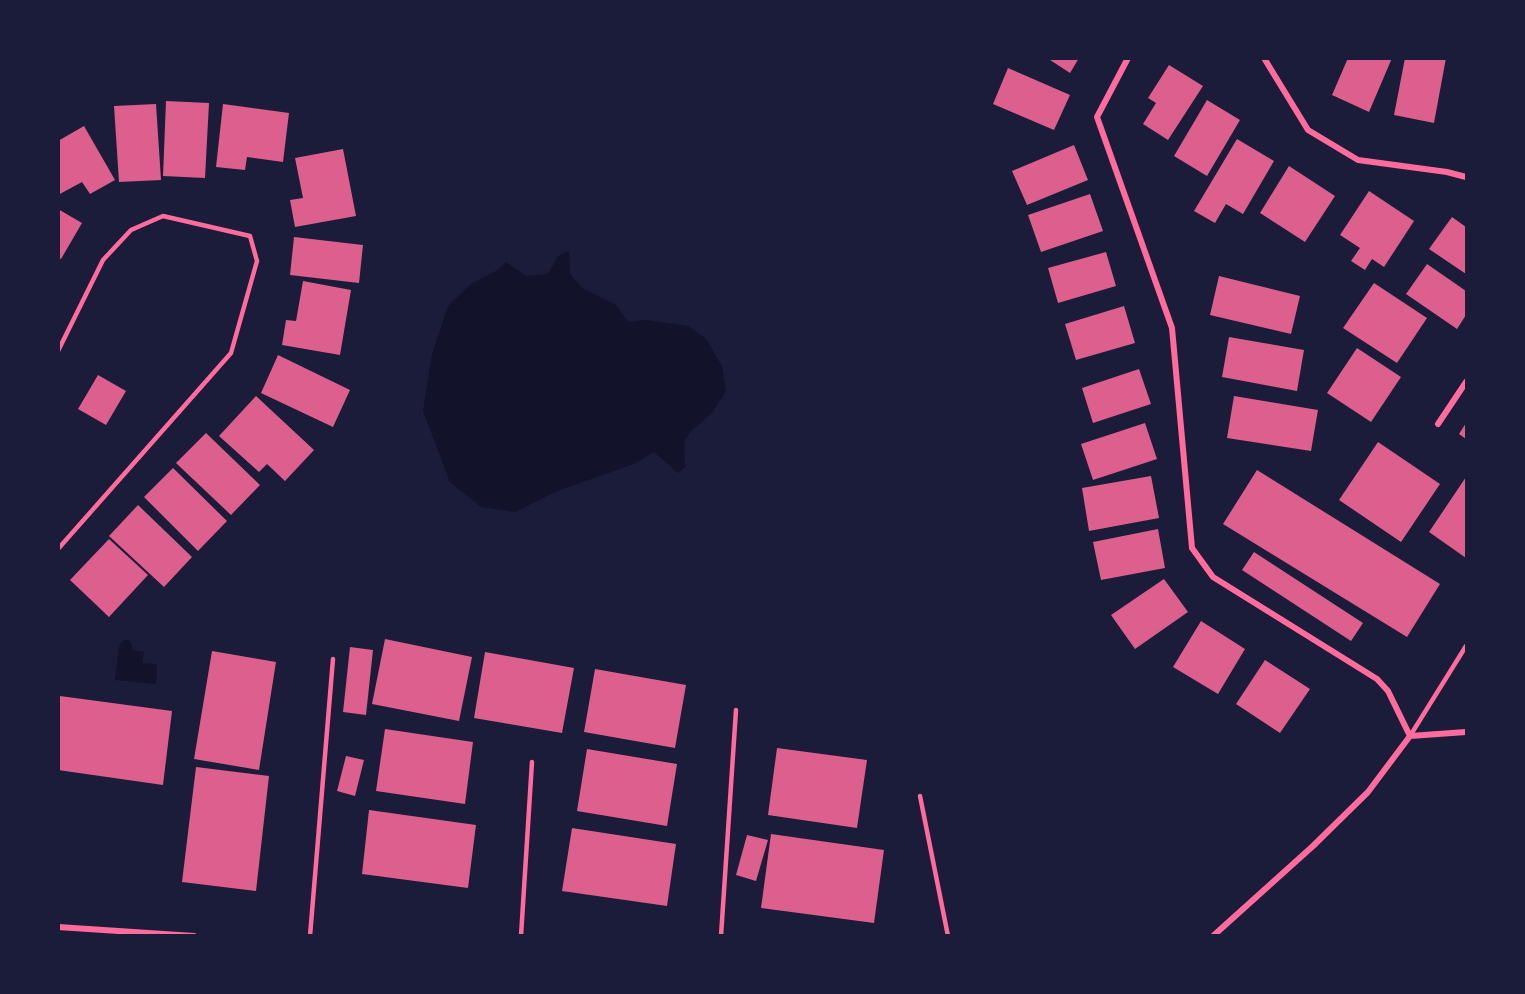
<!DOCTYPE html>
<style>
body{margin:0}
#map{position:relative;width:1525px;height:994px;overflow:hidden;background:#1b1b3a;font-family:"Public Sans",sans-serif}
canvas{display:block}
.frame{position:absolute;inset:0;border:60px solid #1b1b3a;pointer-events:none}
</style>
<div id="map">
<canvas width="1525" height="994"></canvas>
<div class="frame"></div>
</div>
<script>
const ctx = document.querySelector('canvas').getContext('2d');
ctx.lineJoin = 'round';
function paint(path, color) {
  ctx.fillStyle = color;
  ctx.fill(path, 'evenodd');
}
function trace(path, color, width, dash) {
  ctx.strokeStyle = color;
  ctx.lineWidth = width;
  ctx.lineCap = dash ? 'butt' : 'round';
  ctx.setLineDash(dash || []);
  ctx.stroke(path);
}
const water = new Path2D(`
 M569,251L570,274L582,288L616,305L628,322L646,320L688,326L706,339L722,366L726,391L712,413L691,431L684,442L685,467L678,473L654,452L634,464L557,491L515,512L481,507L450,482L423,411L432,354L448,306L471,284L496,271L506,262L526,276L548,274L558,256Z
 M124,640H129L132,645V650L144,652L142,663L157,664L156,684L115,680L119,646Z`);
const building = new Path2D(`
 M1047,58H1079L1070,73Z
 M1348,58H1392L1369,112L1332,95Z
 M1405,58H1446L1434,123L1394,115Z
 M1169,65L1203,86L1168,140L1143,124L1156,103L1148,98Z
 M1008,68L1070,95L1054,130L993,104Z
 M1207,100L1240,120L1207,176L1174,156Z
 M166,101L209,103L205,178L163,176Z
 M156,104L161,180L119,182L114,106Z
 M223,104L289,113L283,162L247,157L245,170L216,167Z
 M84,126L115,180L90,194L82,182L58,195V141Z
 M1237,139L1274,161L1243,214L1226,204L1215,223L1194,211Z
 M1074,145L1088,180L1027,205L1012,171Z
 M343,149L356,216L295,227L290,200L303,198L295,158Z
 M1289,166L1335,196L1305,242L1260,213Z
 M1369,191L1414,221L1384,267L1372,259L1365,270L1351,261L1360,248L1340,235Z
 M1090,194L1103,231L1041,252L1028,215Z
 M58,209L82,223L61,259L58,258Z
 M1452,217L1466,227V274L1429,249Z
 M294,237L363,245L359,283L290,275Z
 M1106,252L1116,286L1058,303L1048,268Z
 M1427,264L1466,291V315L1457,329L1406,294Z
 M1219,276L1300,296L1291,334L1210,315Z
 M303,281L351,290L340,355L282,345L286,320L296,321Z
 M1374,283L1427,318L1397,363L1343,328Z
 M1124,306L1135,343L1076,360L1065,324Z
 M1229,337L1304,350L1297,391L1222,377Z
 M1357,348L1401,377L1371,422L1327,393Z
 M278,355L350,390L333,427L261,393Z
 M1139,369L1151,404L1093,423L1082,388Z
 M98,375L126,391L106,425L78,409Z
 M256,396L314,450L285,481L267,464L259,472L219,436Z
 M1234,396L1318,410L1311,451L1227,438Z
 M1145,423L1157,459L1093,480L1081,444Z
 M1466,423V439L1459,434Z
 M206,433L260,485L231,515L176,463Z
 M1378,442L1440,484L1401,542L1339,500Z
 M173,468L227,521L198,551L144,497Z
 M1257,470L1440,584L1407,637L1223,524Z
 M1151,476L1159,518L1089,531L1082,488Z
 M1466,477V558L1429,532Z
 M138,505L192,557L164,587L109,536Z
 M1158,529L1165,568L1101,580L1093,542Z
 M109,539L148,575L109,617L70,580Z
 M1254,552L1363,623L1351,641L1242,570Z
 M1164,579L1188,612L1135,649L1111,615Z
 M1201,621L1245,649L1218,694L1173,667Z
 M385,639L472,657L459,721L372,704Z
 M350,647L373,650L366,715L343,712Z
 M212,651L276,662L259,770L194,759Z
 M485,652L574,668L562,733L474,718Z
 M1265,660L1310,689L1280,733L1236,704Z
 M595,669L686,685L675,748L584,732Z
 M60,696L172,711L163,785L58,770Z
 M385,729L473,742L465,804L376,791Z
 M777,748L867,760L857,828L768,815Z
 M587,749L677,764L667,826L577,811Z
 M346,756L364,760L355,796L337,791Z
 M196,767L269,776L256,891L182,882Z
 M369,810L476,825L468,888L362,874Z
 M572,828L676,844L667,906L562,891Z
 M771,834L884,850L874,923L761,908Z
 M747,835L768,840L756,881L736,875Z`);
const service = new Path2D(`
 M58,351L103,260L131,230L163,216L250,236L257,261L231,353L58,549
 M1410,736L1466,646
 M920,796L948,936
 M310,936L333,659
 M521,936L532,762
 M721,936L736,710`);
const minor = new Path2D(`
 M1128,58L1097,117L1172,328L1192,548L1213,577L1377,679L1388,691L1410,736L1466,732
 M1264,58L1308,130L1358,160L1447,172L1466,177
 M1438,424L1466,382
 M58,927L194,936
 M1213,936L1313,846L1368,792L1410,736`);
paint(water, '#12122b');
paint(building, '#dd5f8e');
trace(service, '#ff6b9d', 4.5);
trace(minor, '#ff6b9d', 6);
</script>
